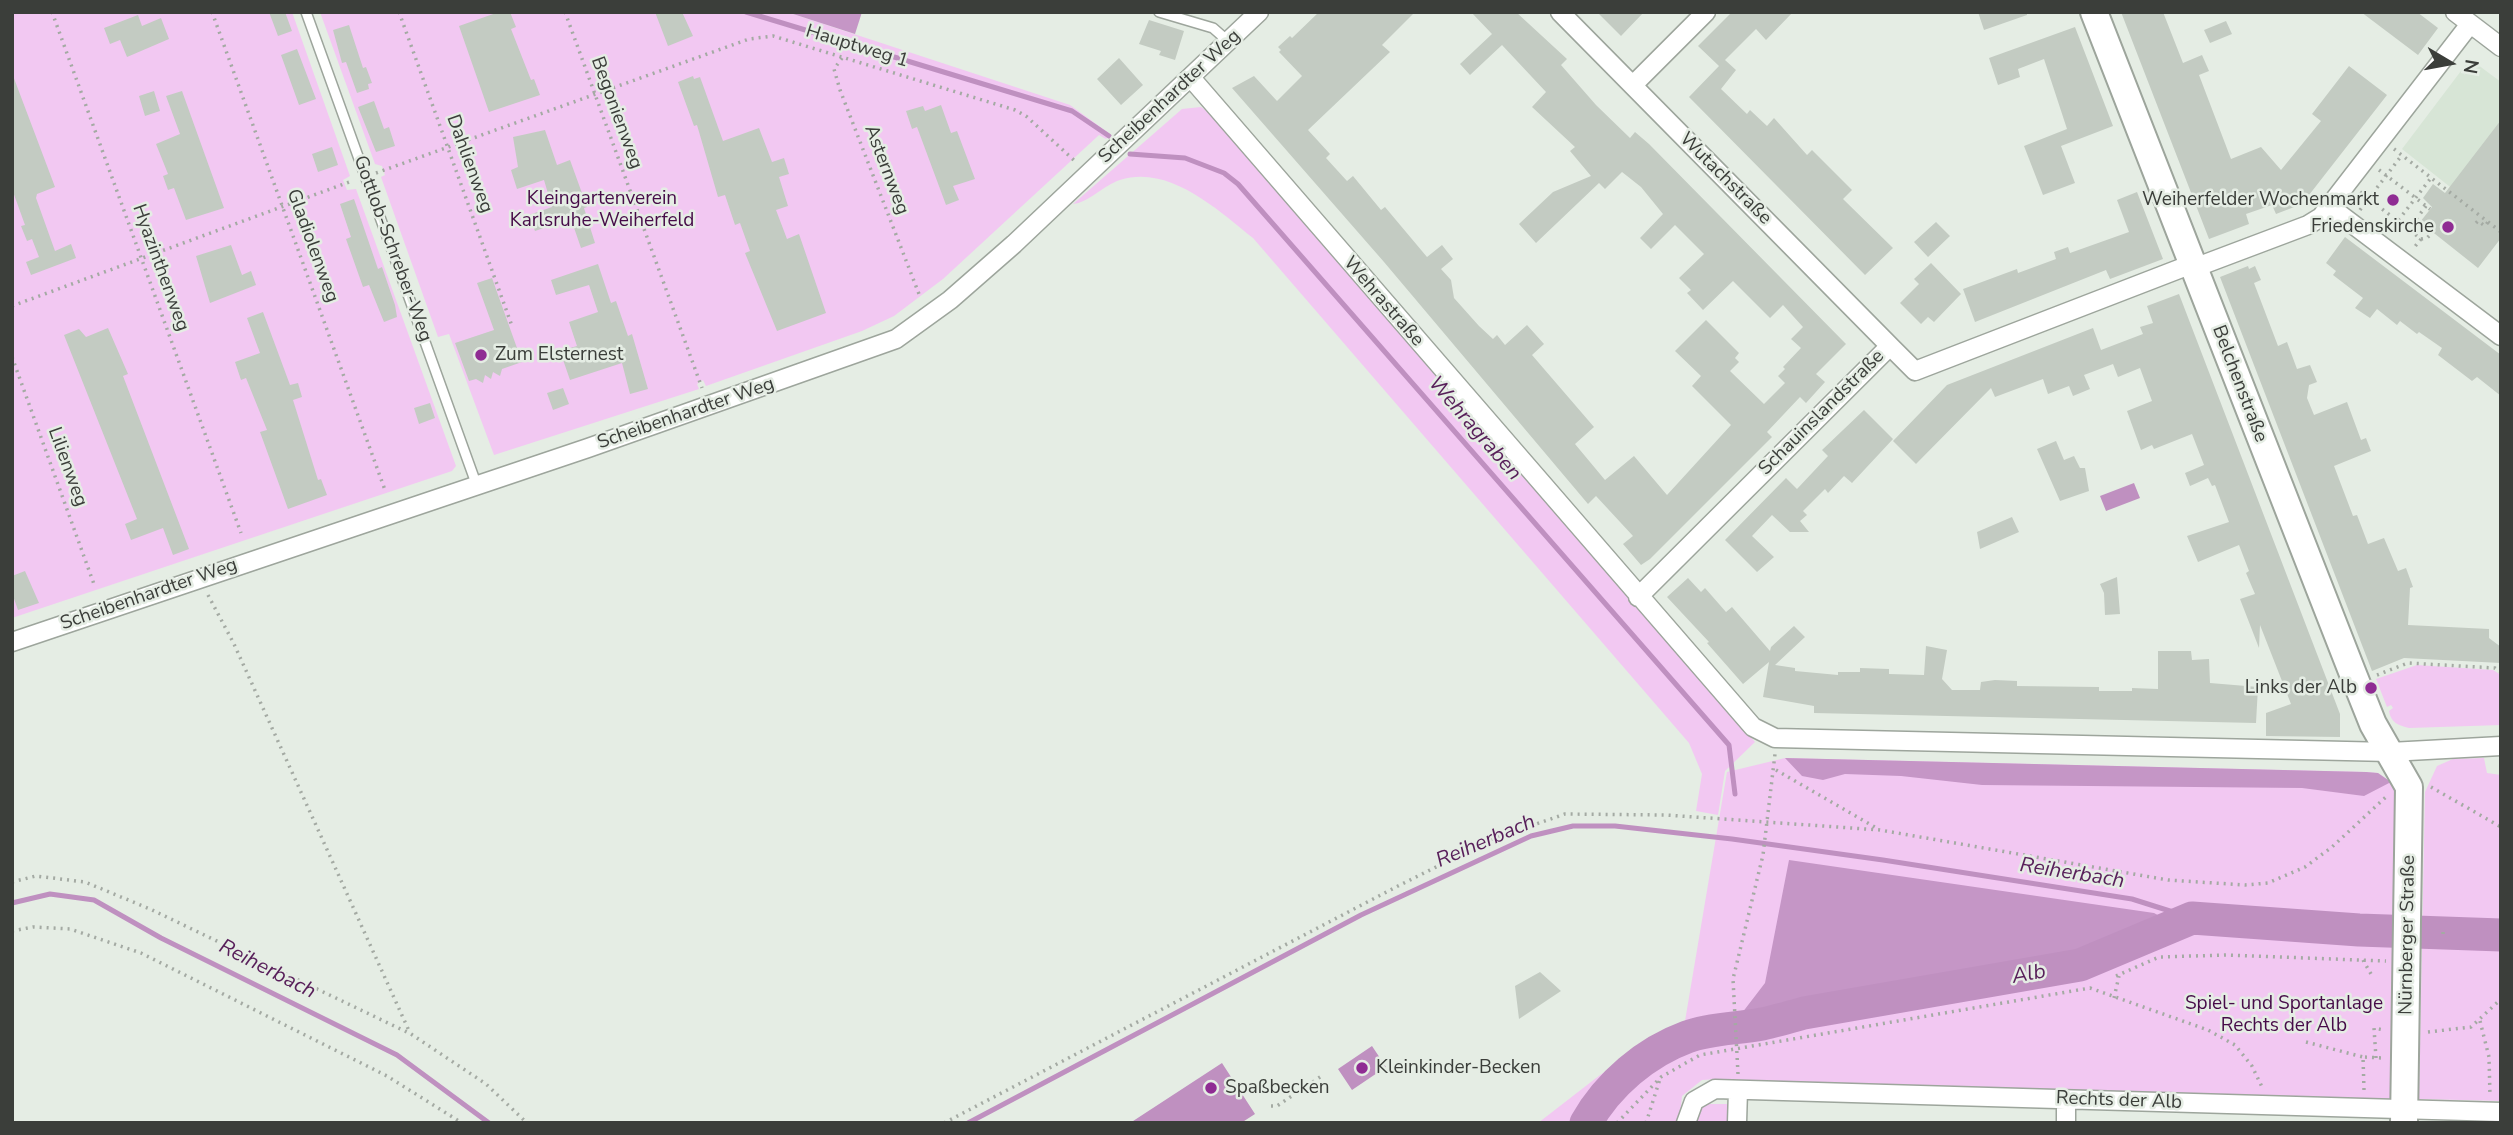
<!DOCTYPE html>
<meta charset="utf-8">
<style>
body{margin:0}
#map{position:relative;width:2513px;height:1135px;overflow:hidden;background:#e5ede4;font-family:"Nunito Sans",sans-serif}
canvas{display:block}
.frame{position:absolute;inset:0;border:14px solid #3b3e3a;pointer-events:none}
.north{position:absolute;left:2415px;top:28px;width:70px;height:70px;-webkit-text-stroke:5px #e5ede4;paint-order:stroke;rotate:100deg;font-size:19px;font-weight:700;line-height:28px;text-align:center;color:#3b3e3a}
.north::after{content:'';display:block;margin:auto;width:24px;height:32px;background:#3b3e3a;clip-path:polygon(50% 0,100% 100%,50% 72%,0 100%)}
</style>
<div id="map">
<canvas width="2513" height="1135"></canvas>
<div class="frame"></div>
<div class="north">N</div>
</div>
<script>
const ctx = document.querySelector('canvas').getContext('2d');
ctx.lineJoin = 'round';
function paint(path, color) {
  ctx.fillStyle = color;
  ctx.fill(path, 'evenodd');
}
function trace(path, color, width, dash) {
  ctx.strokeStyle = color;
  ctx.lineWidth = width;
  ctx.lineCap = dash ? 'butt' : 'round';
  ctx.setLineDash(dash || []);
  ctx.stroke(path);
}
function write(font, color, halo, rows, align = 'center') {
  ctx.font = font + ' "Nunito Sans",sans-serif';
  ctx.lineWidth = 5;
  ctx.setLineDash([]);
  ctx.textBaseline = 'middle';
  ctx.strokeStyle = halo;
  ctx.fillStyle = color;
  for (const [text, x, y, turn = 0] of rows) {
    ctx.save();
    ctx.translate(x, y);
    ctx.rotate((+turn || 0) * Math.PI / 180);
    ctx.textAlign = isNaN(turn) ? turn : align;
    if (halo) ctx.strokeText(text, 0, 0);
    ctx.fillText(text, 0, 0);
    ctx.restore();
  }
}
const built = new Path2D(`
 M2470,59L2501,82V227L2402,149Z`);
const green = new Path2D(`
 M12,12H292L350,176L343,180L347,190L356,189L456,466L452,471L12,618Z
 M320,12H787L1070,105L1110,134L1106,139L1099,135L943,279L894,316L862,331L706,386L703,380L697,384L699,389L494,455L449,334L438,337L381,177L385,175L382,166L375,164Z
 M1201,107L1211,114L1755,742L1725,771L1718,815L1696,811L1702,774L1689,743L1253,238C1218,210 1169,164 1120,180C1104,185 1088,203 1073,204L1182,109Z
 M2417,665L2493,670L2501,675V725L2409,728C2398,725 2391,723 2389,711L2393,708L2391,705L2387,707L2376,679Z
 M1785,758L2366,772L2378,773L2397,787L2396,1101L1718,1079L1702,1080L1682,1096L1679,1123H1538L1600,1075L1685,1021L1727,772Z
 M2484,758L2487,773L2501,775V1101L2419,1099L2425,792L2437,766L2453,759Z
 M1698,1104H1733V1123H1690Z`);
const forest = new Path2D(`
 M787,12H862L855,34Z
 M1785,758L2366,772L2378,773L2391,782L2364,796L2302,788L1982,785L1901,776L1845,774L1823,780L1802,776Z
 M1789,860L2154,913L2165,919L2164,925L2077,959L1813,1001L1743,1021L1742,1013L1765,983Z`);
const water = new Path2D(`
 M2134,483L2140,498L2106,511L2100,496Z
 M1372,1046L1386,1067L1352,1090L1338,1069Z
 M1222,1063L1255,1114L1241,1123H1130Z`);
const stream = new Path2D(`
 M746,12L1072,111L1109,136
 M1130,154L1185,158L1224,173L1238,184L1729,745L1735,794
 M12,903L50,894L94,900L161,938L397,1055L489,1123
 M968,1123L1361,915L1531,836L1573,826H1615L1732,839L1883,860L2132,899L2192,918`);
const river = new Path2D(`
 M1586,1123C1608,1084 1646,1052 1687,1037C1712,1028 1737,1029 1762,1024C1776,1021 1790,1017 1804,1013L2080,965L2192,918L2359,930L2501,935`);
const building = new Path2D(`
 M269,12H285L292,31L278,36Z
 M499,12H510L516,27L511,29L531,80L534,79L540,95L489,112L459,26Z
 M655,12H682L693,36L668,46Z
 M1319,12H1415L1382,45L1390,52L1308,130L1330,154L1326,158L1347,181L1353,176L1381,210L1385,207L1427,257L1442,245L1453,259L1441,269L1451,280L1454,298L1479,326L1493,339L1497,335L1505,345L1527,325L1544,344L1532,355L1594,427L1575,444L1605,480L1634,456L1667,495L1731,425L1692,386L1701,376L1675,351L1706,320L1739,353L1735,358L1739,362L1730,371L1764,404L1785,383L1778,376L1785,369L1783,367L1801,348L1791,339L1803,327L1783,305L1770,318L1733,281L1703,310L1687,293L1691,290L1679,278L1704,254L1675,225L1651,249L1640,238L1663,214L1641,187L1622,172L1605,189L1599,183L1536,243L1519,224L1553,192L1591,176L1570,151L1575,147L1532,107L1546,92L1502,45L1470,75L1460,64L1492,34L1471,12H1516L1567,59L1561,65L1596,105L1630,138L1635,132L1649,144L1846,344L1816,374L1825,382L1806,403L1800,397L1767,432L1772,437L1650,559L1641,565L1623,544L1633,536L1596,496L1588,504L1384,262L1232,88L1254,76L1277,101L1302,76L1279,52L1281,50L1278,47L1290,36L1292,38Z
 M1597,12H1644L1621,36Z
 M1732,12H1793L1766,40L1756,29L1725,60L1736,70L1721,89L1747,114L1750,110L1767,126L1774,118L1807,155L1812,150L1852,190L1843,199L1893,248L1865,275L1689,97L1719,66L1698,46Z
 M1978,12H2027V15L1984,30Z
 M2121,12H2163L2183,63L2202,55L2209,71L2199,75L2231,159L2261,147L2281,170L2321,121L2312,114L2349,66L2387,95L2302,204L2276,214L2272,205L2246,214L2249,224L2209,239Z
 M2361,12H2417L2438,28L2418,55Z
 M138,15L142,26L161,18L169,39L127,57L120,40L110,44L104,28Z
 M1149,20L1184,31L1175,60L1159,55L1161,51L1139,44Z
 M2226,21L2232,34L2210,43L2204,30Z
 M349,25L363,68L366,67L372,83L368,84L369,89L357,93L346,62L342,63L333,30Z
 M2075,27L2113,126L2061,146L2075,183L2043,195L2024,146L2067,129L2044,59L2018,69L2020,77L1998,85L1989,58Z
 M297,49L316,99L299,105L281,55Z
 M1119,58L1143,85L1121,105L1097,79Z
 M12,73L55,187L37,194L36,198L55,251L71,244L76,258L31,275L26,262L39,257L32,239L27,241L21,226L25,225L12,189Z
 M693,76L694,79L700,77L723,141L759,128L772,162L784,158L789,174L779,177L788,206L776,210L787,239L799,234L826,313L777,331L745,253L750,251L740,223L735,225L725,195L718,197L697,125L694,126L678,82Z
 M154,91L160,111L145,116L139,96Z
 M182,91L224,208L186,220L174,188L168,190L163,176L168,174L156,144L180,134L166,96Z
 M374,101L384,129L389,127L395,146L376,152L358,107Z
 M941,105L951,133L957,131L975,179L953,186L959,200L946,205L917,127L912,129L906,111L923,106L925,111Z
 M2501,120V238L2478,268L2420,222L2432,207L2423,198L2433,184L2445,193Z
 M545,130L557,165L570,160L587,207L584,208L595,243L581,248L571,219L535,231L529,215L552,207L544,180L517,189L511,170L518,167L513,137Z
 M332,147L338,165L318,172L312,154Z
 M2137,192L2163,259L2110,279L2106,270L1975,322L1963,289L2017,269L2018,273L2056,259L2054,252L2068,247L2070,253L2129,232L2117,200Z
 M354,199L378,269L382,267L395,305L397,317L384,322L369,285L363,287L346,239L351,237L340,204Z
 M1936,222L1950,236L1928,257L1914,242Z
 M2345,237L2501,355V396L2477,377L2472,381L2438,355L2442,348L2419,332L2417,334L2400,321L2397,325L2377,309L2370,318L2355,308L2363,298L2333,275L2336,271L2326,263Z
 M231,245L242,275L251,271L256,285L210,303L196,256Z
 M1931,263L1961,294L1934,322L1928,317L1921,324L1900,303L1919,284L1914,279Z
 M598,264L611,303L616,301L628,336L632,334L648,389L630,394L622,363L570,380L560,351L577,346L569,322L598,312L589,285L556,295L551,280Z
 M2248,266L2249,269L2255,266L2261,280L2254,283L2278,346L2287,342L2297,369L2310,365L2317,382L2309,385L2307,398L2314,415L2347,402L2361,440L2366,438L2371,451L2334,466L2353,516L2357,515L2368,544L2384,538L2398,571L2406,568L2413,587L2410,588L2408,625L2489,629V638L2501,647V663L2404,658L2372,671L2220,277Z
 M492,278L522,362L502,369L500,376L493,372L491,379L485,375L483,383L476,379L469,381L455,343L494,330L477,283Z
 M2179,294L2340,714V737L2266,736V713L2291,704L2260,625L2259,648L2240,599L2255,594L2246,573L2249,571L2239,545L2198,562L2187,536L2229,522L2215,485L2212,486L2208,478L2190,486L2185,473L2204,465L2192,434L2154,449L2152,445L2141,450L2127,411L2152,401L2140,368L2118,377L2113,364L2084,375L2090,389L2073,396L2069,386L2048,394L2043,379L1995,397L1991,388L1916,464L1893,441L1947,385L2093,328L2101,350L2143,334L2140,327L2153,323L2147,306Z
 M263,312L290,385L298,383L302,397L293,400L318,480L321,479L327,495L288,509L260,432L267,430L246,378L241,380L235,362L260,353L247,318Z
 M108,328L128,374L123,376L189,549L173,555L163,528L131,540L125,524L137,519L64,335L79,329L86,337Z
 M563,388L569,404L553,410L547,393Z
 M430,403L435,418L419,424L414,408Z
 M1864,410L1893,439L1852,483L1844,476L1828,493L1825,489L1803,511L1807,515L1800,521L1809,532H1790L1772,515L1752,536L1774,557L1757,572L1725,540L1786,478L1797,489L1828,456L1822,450Z
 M2056,441L2064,460L2074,456L2080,468H2085L2089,491L2060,501L2037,449Z
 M2012,517L2019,532L1980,549L1977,532Z
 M25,571L39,603L18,610L12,593V576Z
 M2117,577L2120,614L2105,615L2104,593L2100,584Z
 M1688,578L1701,592L1705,588L1726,612L1732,607L1770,651L1771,647L1794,626L1805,637L1775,665L1795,668V671L1838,675V672H1860V668L1889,669V674L1924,675L1926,646L1947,650L1942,679L1952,690H1980L1981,682L1995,680L2017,681V686L2099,687V691H2132V688L2158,689V651H2191L2192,660L2209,659L2210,683L2258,687L2256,723L1814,713V706L1763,697L1769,662L1743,684L1707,643L1709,642L1667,597Z
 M1540,972L1561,991L1519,1019L1515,986Z`);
const path = new Path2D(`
 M52,12L241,533
 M212,12L385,490
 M399,12L512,326
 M565,12L702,388
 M842,58L834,69L840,90L919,294
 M2394,149L2501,232
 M2379,170L2430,209
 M376,173L749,39L773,36L1015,110L1026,116L1077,163
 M2360,192L2421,239L2413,249
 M2360,210L2402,155
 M2476,223L2478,221L2485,226L2488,222
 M2408,230L2426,206
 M2390,231L2431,178
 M2421,239L2427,238L2430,235L2427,232
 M12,306L352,181
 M12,357L95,587
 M208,595L234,644L410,1033
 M2377,675L2408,663L2495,668L2501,672
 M1776,770L1878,829
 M2431,787L2501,827
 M12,882L36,876L85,882L150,909L411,1034L486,1084L527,1123
 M12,931L33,927L70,929L141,953L387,1076L462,1123
 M2443,934V927
 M2363,960L2371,974
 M2116,976L2159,957L2226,955L2386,961
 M2114,998L2119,976
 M2480,1021L2489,1057L2490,1096
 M2428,1032L2471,1027L2501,999
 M2306,1042L2363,1057
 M2376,1058L2374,1028L2384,1030
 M1738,1074L1733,979L1763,855L1775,754
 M2364,1090L2363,1057L2383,1058
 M1271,1106H1277L1323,1075
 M944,1123L1398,886L1490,840L1565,814L1666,815L1880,830L2168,880L2245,885L2268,883L2305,867L2332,847L2387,796
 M1617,1123L1661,1077L1700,1055L2090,988L2208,1030L2235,1045L2252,1066L2262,1087
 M1646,1123L1660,1079`);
const lane = new Path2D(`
 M306,12L477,486
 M1159,12L1213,28L1229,42`);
const street = new Path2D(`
 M1560,12L1890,346
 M2455,12L2501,47
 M1192,79L1753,727L1775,738L2390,752L2501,746
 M1633,85L1706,12
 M2330,207L2501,336
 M2194,268L2308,225L2321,217L2470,24
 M1638,597L1890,346L1915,371L2192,264
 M12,642L588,448L896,339L950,300L1014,244L1259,12
 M1686,1123L1694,1101L1715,1089L2501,1112
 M1737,1123L1738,1090
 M2066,1123V1100`);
const secondary = new Path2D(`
 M2094,12L2353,674L2373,724L2409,787L2404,1123`);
const markers = [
 [2393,200,7,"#8f2c93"],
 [2448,227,7,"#8f2c93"],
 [481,355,7,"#8f2c93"],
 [2371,688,7,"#8f2c93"],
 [1362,1068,7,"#8f2c93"],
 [1211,1088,7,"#8f2c93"]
];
const streetNames = [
 ["Hauptweg 1",857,47,17],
 ["Scheibenhardter Weg",1170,97,-43],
 ["Begonienweg",616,113,70],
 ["Dahlienweg",469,164,70],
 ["Asternweg",886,170,69],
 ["Wutachstraße",1725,179,45],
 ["Gladiolenweg",312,246,70],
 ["Gottlob-Schreber-Weg",392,249,70],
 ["Hyazinthenweg",160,268,70],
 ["Wehrastraße",1383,302,49],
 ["Belchenstraße",2239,384,69],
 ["Schauinslandstraße",1822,413,-45],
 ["Scheibenhardter Weg",686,414,-19],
 ["Lilienweg",67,467,70],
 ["Scheibenhardter Weg",149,595,-19],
 ["Nürnberger Straße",2408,935,-89],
 ["Rechts der Alb",2119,1101,2]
];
const parkNames = [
 ["Kleingartenverein",602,199],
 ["Karlsruhe-Weiherfeld",602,221],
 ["Spiel- und Sportanlage",2284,1004],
 ["Rechts der Alb",2284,1026]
];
const poiNames = [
 ["Weiherfelder Wochenmarkt",2379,200],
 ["Friedenskirche",2434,227],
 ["Zum Elsternest",495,355,"left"],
 ["Links der Alb",2357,688],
 ["Kleinkinder-Becken",1376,1068,"left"],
 ["Spaßbecken",1225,1088,"left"]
];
const waterNames = [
 ["Wehragraben",1474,429,49],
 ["Reiherbach",1486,842,-23],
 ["Reiherbach",2072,874,9],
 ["Reiherbach",267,970,27],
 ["Alb",2029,975,-10]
];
paint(built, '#d7e5d6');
paint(green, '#f2c8f2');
paint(forest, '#c596c6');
paint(water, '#bf90c0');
trace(stream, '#bf90c0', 5);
trace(river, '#bf90c0', 33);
paint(building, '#c3cbc2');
trace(lane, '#9da59c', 12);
trace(street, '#9da59c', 21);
trace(secondary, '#9da59c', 30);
trace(path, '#a4aaa3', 3.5, [2, 5]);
trace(lane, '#fff', 9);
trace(street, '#fff', 18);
trace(secondary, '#fff', 26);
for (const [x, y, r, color] of markers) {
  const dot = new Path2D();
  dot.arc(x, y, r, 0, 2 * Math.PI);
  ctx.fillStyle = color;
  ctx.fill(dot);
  trace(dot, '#e5ede4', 2.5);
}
write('19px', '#3b3e3a', '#e5ede4', streetNames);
write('19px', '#460b48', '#e5ede4', parkNames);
write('19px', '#3b3e3a', '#e5ede4', poiNames, 'right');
write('italic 21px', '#581f5a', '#e5ede4', waterNames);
</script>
